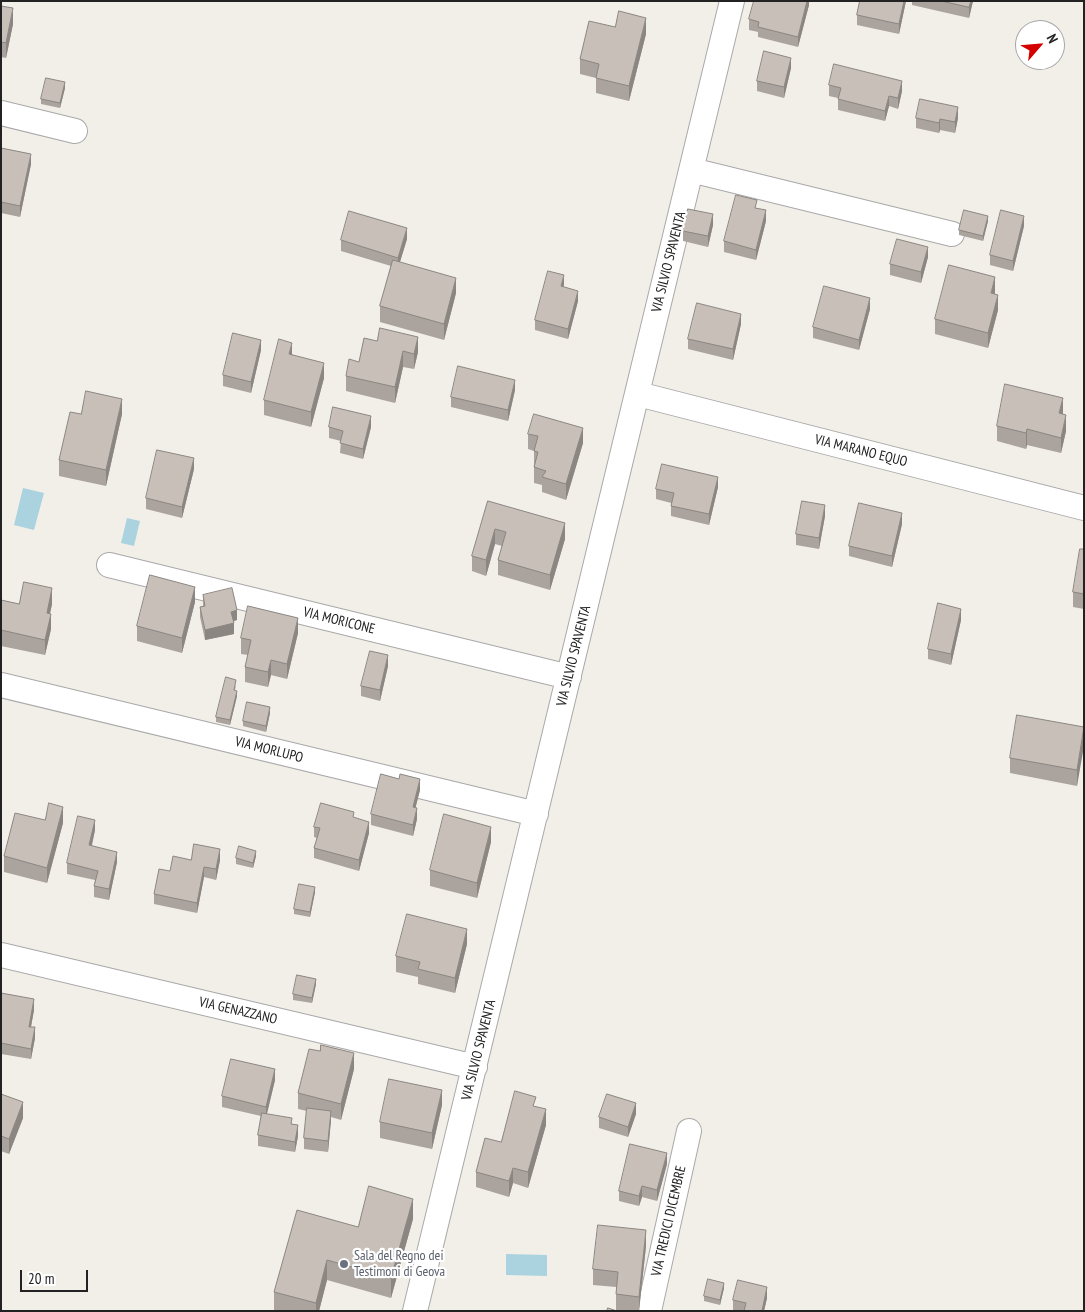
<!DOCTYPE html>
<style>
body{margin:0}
#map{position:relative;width:1085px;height:1312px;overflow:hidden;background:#f2efe9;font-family:"PT Sans Narrow",sans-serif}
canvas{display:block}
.frame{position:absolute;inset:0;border:2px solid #222;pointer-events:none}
.north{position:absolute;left:1015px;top:20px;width:50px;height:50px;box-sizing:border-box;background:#fff;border:1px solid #a7a7a7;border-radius:50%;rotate:63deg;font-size:14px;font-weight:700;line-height:20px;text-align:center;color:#222}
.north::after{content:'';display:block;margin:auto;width:18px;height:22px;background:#d40000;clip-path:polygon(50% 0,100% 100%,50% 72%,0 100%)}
.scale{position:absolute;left:20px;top:1270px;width:68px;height:22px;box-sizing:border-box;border:2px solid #222;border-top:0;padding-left:6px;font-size:15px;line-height:18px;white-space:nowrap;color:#222;-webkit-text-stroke:4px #fff;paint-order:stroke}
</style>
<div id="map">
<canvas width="1085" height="1312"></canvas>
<div class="frame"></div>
<div class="north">N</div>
<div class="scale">20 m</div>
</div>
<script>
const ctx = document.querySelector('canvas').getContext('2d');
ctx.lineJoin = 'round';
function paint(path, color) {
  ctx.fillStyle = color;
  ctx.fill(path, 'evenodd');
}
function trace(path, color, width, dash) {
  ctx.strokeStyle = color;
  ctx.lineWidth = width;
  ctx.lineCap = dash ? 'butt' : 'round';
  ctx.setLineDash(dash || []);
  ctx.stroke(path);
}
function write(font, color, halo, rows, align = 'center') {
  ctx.font = font + ' "PT Sans Narrow",sans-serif';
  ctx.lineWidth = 4.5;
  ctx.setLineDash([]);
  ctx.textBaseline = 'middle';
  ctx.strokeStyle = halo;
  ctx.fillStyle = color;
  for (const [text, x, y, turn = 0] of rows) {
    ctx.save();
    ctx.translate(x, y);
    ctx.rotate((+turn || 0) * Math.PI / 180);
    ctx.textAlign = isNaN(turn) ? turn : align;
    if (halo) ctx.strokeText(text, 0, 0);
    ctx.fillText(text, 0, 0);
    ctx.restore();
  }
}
const water = new Path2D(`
 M23,488L44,493L34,530L14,525Z
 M127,518L140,521L134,546L121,543Z
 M506,1254L547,1255V1276L506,1275Z`);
const minor = new Path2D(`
 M1,113L75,131
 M691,170L952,234
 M638,394L1084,508
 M109,565L569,677
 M1,685L536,814
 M1,955L475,1067
 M415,1311L732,1
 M649,1311L689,1131`);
const wall = new Path2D(`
 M809,1V5L798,47L758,37V32L749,30V19Z
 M860,1H906L899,34L857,25V15Z
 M912,1H973L969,18L912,5Z
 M1,6L13,24L6,58L1,57Z
 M615,27L646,34L629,101L596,93V78L580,74V59Z
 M791,68L784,98L757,91V81Z
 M829,85L902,91L898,109L889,106L885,121L838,110V98L829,96Z
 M65,88L60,108L41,104V99Z
 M916,118H958L955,133L940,130L939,133L916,128Z
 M1,148L31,164L20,217L1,213Z
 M757,208L766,221L756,260L724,252V241Z
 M988,221L983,241L959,235V230Z
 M713,225L708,247L683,241V231Z
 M1024,226L1013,271L990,265V255Z
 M407,239L400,262L456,293L444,340L380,322V306L391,266L341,251V240Z
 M928,257L921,283L890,275V264Z
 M564,285L563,287L578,301L568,339L535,330V320Z
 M995,292V294L998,310L988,348L935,334V319Z
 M870,309L859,350L813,338V327Z
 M741,324L733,360L688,349V339Z
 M364,338L418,352L414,369L403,367L395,403L346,391V376L359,362Z
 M261,350L251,393L223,386V375Z
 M292,354L324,378L311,427L264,415V400Z
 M515,390L508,421L451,407V397Z
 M81,414H122L106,486L59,476V460Z
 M1062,414L1066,431L1061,453L1027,445L1026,449L997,441V426Z
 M329,427H371L363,459L340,453L341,441L329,438Z
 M528,434L583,443L566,500L542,492V485L534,483V451L528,449Z
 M194,469L182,518L146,509V498Z
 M718,487L709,525L671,516V503L656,499V489Z
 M488,501L565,539L550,590L498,575V560L502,546L495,544L486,576L472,571V556Z
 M825,516L819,549L796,545V534Z
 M902,524L892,567L849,556V546Z
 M1084,549V609L1073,607V592Z
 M203,595L237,620L233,621L234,634L205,640L200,617V607L203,606Z
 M1,600L19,604H52L50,613L51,629L45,655L1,646Z
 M195,602L182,653L137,641V626Z
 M961,620L951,665L928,659V649Z
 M298,633L287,679L271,675L268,687L245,682V667L248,655L241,654V638Z
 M388,666L380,701L361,696V686Z
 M236,685L235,690L237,696L230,725L216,722V717Z
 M270,713L266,732L243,726V721Z
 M1084,727L1077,786L1010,773V758Z
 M420,790L415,808L417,819L413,836L371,825V814Z
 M354,818L369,833L359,871L314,858V848L317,838L314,837V827Z
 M45,820L63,823L47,883L4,872V856Z
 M95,830L92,846L117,862L109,900L94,897V886L95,880L67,874V863Z
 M491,842L477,898L430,886V870Z
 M256,856L253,868L236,864V858Z
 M191,860H220L216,880L204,877L197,913L154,904V894L170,871Z
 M315,892L310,917L294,914V909Z
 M467,944L455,993L418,984V977L396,972V956Z
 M316,984L312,1003L293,1000V994Z
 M1,993L34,1010L31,1027L35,1038L31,1059L1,1054Z
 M354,1069L341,1120L331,1117L328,1152L304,1149V1138L307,1111L298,1109V1093Z
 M275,1080L267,1114L292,1124L298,1136L295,1152L258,1146V1135L261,1116L222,1107V1096Z
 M1,1094L23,1118L9,1154L1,1151Z
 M442,1105L432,1149L380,1138V1122Z
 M536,1106L546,1125L528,1188L513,1183L509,1197L476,1187V1172L501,1142Z
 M636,1114L628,1137L599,1128V1117Z
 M667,1164L657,1201L642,1197L639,1206L619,1201V1191Z
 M413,1219L391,1298L327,1280L319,1311H274V1292L358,1227Z
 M646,1246L639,1311L616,1310V1287L593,1285V1269Z
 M724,1288L720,1305L704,1301V1296Z
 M767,1298L764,1311H733V1300Z`);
const shadedWall = new Path2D(`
 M807,1H809V5L798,47V37Z
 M904,1H906L899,34V24Z
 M971,1H973L969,18V7Z
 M13,8V24L6,58V43Z
 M646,18V34L629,101V86Z
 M791,58V68L784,98V87Z
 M902,81V91L898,109V98Z
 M65,82V88L60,108V103Z
 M889,96V106L885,121V111Z
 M958,107V118L955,133V122Z
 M940,119V130L939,133V123Z
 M31,154V164L20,217V206Z
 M766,210V221L756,260V250Z
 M713,214V225L708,247V236Z
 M988,216V221L983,241V236Z
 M1024,216V226L1013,271V261Z
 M407,228V239L398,268V258Z
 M928,247V257L921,283V272Z
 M564,275V285L561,297V286Z
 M995,277V292L991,309V293Z
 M456,278V293L444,340V324Z
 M578,291V301L568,339V329Z
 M998,295V310L988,348V333Z
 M870,298V309L859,350V340Z
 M741,314V324L733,360V349Z
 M418,337V352L414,369V354Z
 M261,340V350L251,393V382Z
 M292,343V358L289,354Z
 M403,351V367L395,403V387Z
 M324,363V378L311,427V412Z
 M515,380V390L508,421V410Z
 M1063,398V413L1059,429V413Z
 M122,399V414L106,486V470Z
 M1066,415V431L1061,453V438Z
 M371,416V427L363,459V449Z
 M583,428V443L566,500V484Z
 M1027,429V445L1026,449V433Z
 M194,458V469L182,518V507Z
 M718,477V487L709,525V514Z
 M825,505V516L819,549V538Z
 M902,513V524L892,567V556Z
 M565,523V539L550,590V575Z
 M495,529V544L486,576V560Z
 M195,587V602L182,653V638Z
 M52,588V604L47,628V613Z
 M961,609V620L951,665V654Z
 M237,610V620L231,622V612Z
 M51,614V629L45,655V640Z
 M298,618V633L287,679V664Z
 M234,623V634L205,640V630Z
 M388,655V666L380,701V690Z
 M271,660V675L268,687V672Z
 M237,691V696L230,725V720Z
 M270,707V713L266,732V726Z
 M1084,730V746L1077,786V770Z
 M420,779V790L413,818V807Z
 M63,807V823L47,883V868Z
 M417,808V819L413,836V825Z
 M95,820V830L89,856V845Z
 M369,822V833L359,871V860Z
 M491,827V842L477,898V883Z
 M220,849V860L216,880V869Z
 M256,851V856L253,868V863Z
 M117,852V862L109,900V889Z
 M204,867V877L197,913V903Z
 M315,887V892L310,917V912Z
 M467,929V944L455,993V978Z
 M316,979V984L312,1003V998Z
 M34,999V1010L29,1037V1027Z
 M35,1027V1038L31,1059V1049Z
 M354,1053V1069L341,1120V1104Z
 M275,1069V1080L266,1117V1107Z
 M442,1090V1105L432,1149V1133Z
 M23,1102V1118L9,1154V1139Z
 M636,1103V1114L628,1137V1127Z
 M546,1109V1125L528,1188V1172Z
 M331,1111V1121L328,1152V1141Z
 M298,1125V1136L295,1152V1142Z
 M667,1153V1164L657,1201V1190Z
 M513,1168V1183L509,1197V1181Z
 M642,1186V1197L639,1206V1196Z
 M413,1199V1219L391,1298V1278Z
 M646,1230V1246L639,1311V1297Z
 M327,1260V1280L319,1311H316V1303Z
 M724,1283V1288L720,1305V1300Z
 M767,1287V1298L764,1311H762Z`);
const building = new Path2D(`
 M754,1H807L798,37L758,27L759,22L749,19Z
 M860,1H904L899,24L857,15Z
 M942,1H971L969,7Z
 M1,6L13,8L6,43L1,42Z
 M619,11L646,18L629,86L596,78L599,64L580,59L589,21L615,27Z
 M764,51L791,58L784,87L757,81Z
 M834,64L902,81L898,98L889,96L885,111L838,99L841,88L829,85Z
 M46,78L65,82L60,103L41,99Z
 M920,99L958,107L955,122L940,119L939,123L916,118Z
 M1,148L31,154L20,206L1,202Z
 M736,195L757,200L755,208L766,210L756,250L724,241Z
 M688,209L713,214L708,236L683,231Z
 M964,210L988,216L983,236L959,230Z
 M1001,210L1024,216L1013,261L990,255Z
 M349,211L407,228L398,258L341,240Z
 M897,239L928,247L921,272L890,264Z
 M393,260L456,278L444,324L380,306Z
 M949,265L995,277L991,293L998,295L988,333L935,319Z
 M548,271L564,275L561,286L578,291L568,329L535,320Z
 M824,286L870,298L859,340L813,327Z
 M697,303L741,314L733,349L688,339Z
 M380,328L418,337L414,354L403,351L395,387L346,376L349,359L359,362L364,338L377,341Z
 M233,333L261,340L251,382L223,375Z
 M279,339L292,343L289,354L324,363L311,412L264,400Z
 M458,366L515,380L508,410L451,397Z
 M1005,384L1063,398L1059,413L1066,415L1061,438L1027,429L1026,433L997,426Z
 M86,391L122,399L106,470L59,460L70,412L81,414Z
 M333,407L371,416L363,449L340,443L343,431L329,427Z
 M534,414L583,428L566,484L542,477L546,471L534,467L538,452L534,451L538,436L528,434Z
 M157,450L194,458L182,507L146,498Z
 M662,464L718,477L709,514L671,506L674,493L656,489Z
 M488,501L565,523L550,575L498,560L506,532L495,529L486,560L472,556Z
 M802,501L825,505L819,538L796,534Z
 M859,503L902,513L892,556L849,546Z
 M1080,549H1084V594L1073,592Z
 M150,575L195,587L182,638L137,626Z
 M24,582L52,588L47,613L51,614L45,640L1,630V600L19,604Z
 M232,588L237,610L231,612L234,623L205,630L200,607L205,606L203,595Z
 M938,603L961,609L951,654L928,649Z
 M248,606L298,618L287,664L271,660L268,672L245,667L251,640L241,638Z
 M370,651L388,655L380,690L361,686Z
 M226,677L236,680L234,690L237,691L230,720L216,717Z
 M247,702L270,707L266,726L243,721Z
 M1017,715L1084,727L1077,770L1010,758Z
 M381,774L399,779L400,774L420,779L413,807L417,808L413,825L371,814Z
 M49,803L63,807L47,868L4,856L15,813L45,820Z
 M321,803L354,812L353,817L369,822L359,860L314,848L320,828L314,827Z
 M444,814L491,827L477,883L430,870Z
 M78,816L95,820L89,845L117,852L109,889L94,886L98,871L67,863Z
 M194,844L220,849L216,869L204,867L197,903L154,894L159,869L170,871L173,856L191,860Z
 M239,846L256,851L253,863L236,858Z
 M299,884L315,887L310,912L294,909Z
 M407,914L467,929L455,978L418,969L420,962L396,956Z
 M297,975L316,979L312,998L293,994Z
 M1,993L34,999L29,1027H35L31,1049L1,1043Z
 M321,1045L354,1053L341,1104L298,1093L309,1049L320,1051Z
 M231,1059L275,1069L266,1107L222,1096Z
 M389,1079L442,1090L432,1133L380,1122Z
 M515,1091L536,1097L533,1106L546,1109L528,1172L513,1168L509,1181L476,1172L485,1138L501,1142Z
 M1,1094L23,1102L9,1139L1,1136Z
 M607,1094L636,1103L628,1127L599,1117Z
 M307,1108L331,1111L328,1141L304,1138Z
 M262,1113L292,1118L291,1124L298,1125L295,1142L258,1135Z
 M630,1144L667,1153L657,1190L642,1186L639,1196L619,1191Z
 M369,1186L413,1199L391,1278L327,1260L316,1303L274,1292L297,1210L358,1227Z
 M598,1225L646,1230L639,1297L616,1294L618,1272L593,1269Z
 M708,1279L724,1283L720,1300L704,1296Z
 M738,1280L767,1287L762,1311H744L746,1303L733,1300Z
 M608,1308L617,1311H607Z`);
const markers = [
 [344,1264,5,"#6b7280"]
];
const streetNames = [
 ["VIA SILVIO SPAVENTA",669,262,-76],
 ["VIA MARANO EQUO",861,451,14],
 ["VIA MORICONE",339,621,14],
 ["VIA SILVIO SPAVENTA",574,656,-76],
 ["VIA MORLUPO",269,750,14],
 ["VIA GENAZZANO",238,1011,13],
 ["VIA SILVIO SPAVENTA",479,1050,-76],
 ["VIA TREDICI DICEMBRE",669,1221,-77]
];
const worshipNames = [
 ["Sala del Regno dei",354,1256],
 ["Testimoni di Geova",354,1272]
];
paint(water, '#aad3df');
trace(minor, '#a9a9a9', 26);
trace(minor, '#fff', 24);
paint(wall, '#aba49e');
paint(shadedWall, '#8b8681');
paint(building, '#c7bfb8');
trace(building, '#8b8681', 1);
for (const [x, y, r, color] of markers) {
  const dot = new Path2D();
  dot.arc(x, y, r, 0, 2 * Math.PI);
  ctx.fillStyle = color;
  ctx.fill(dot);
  trace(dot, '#fff', 2);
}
write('14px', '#222', '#fff', streetNames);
write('14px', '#5b616d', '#fff', worshipNames, 'left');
</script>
